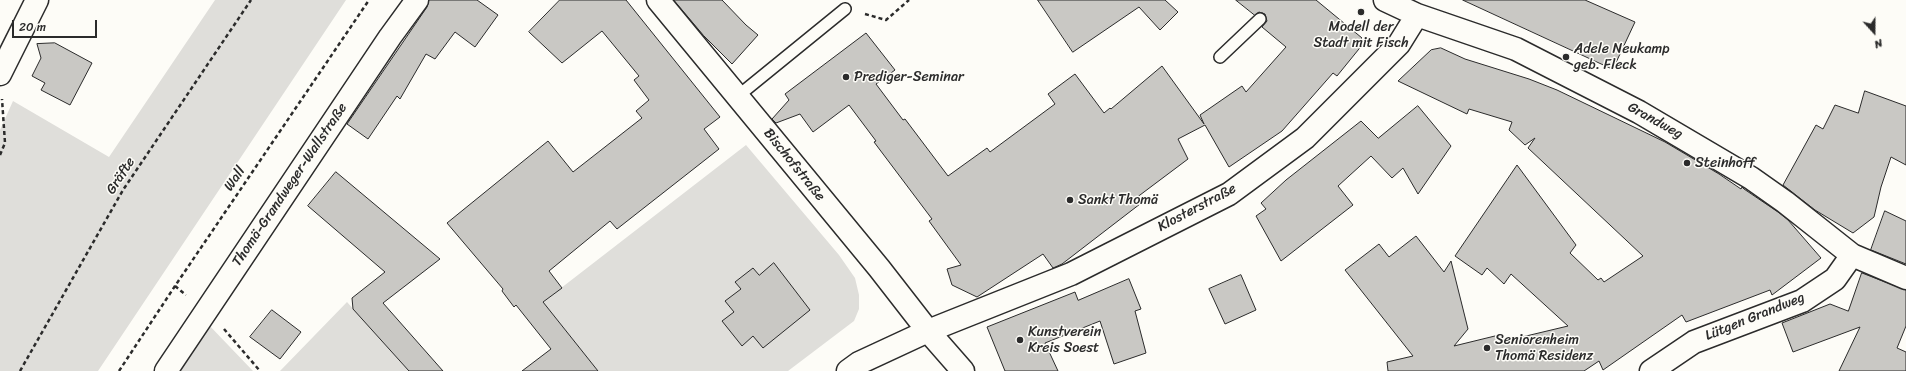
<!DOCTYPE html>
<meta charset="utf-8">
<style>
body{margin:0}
#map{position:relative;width:1906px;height:371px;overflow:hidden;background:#fdfcf7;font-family:Sriracha,sans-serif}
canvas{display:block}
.north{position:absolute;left:1854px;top:12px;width:40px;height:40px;-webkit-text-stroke:3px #fdfcf7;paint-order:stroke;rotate:159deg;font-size:11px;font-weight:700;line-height:16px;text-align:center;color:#2b2b2b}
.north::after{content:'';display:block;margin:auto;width:14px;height:18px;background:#2b2b2b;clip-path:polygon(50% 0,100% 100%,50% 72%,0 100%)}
.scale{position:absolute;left:12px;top:20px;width:85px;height:18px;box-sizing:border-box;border:2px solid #2b2b2b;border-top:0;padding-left:5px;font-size:12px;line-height:14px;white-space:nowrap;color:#2b2b2b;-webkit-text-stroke:3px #fdfcf7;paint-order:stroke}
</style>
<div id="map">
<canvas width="1906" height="371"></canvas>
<div class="north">N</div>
<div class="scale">20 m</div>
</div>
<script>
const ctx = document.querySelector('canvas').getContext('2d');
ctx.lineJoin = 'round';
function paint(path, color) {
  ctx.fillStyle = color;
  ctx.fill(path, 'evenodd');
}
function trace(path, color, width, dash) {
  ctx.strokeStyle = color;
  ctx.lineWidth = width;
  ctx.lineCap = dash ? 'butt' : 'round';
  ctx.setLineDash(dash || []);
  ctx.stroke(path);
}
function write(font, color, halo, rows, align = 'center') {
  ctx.font = font + ' Sriracha,sans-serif';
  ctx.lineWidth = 3;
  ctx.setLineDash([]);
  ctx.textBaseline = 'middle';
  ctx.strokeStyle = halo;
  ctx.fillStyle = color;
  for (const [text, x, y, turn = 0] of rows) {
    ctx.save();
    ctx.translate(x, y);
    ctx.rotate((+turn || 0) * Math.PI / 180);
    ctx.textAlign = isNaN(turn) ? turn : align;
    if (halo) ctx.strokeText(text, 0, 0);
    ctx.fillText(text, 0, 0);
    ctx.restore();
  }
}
const green = new Path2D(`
 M215,0H346L98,371H0V130L13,101L109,157Z
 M746,145L839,255L855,278L859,295V309L854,321L788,371H598L543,302Z
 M347,302L409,371H280Z
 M206,322L253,371H175Z`);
const building = new Path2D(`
 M429,0H477L498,15L475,47L455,32L435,59L426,54L400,99L397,96L368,139L347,124L427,7Z
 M560,0H626L720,117L704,129L719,149L617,229L610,221L549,271L562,288L543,302L598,371H522L551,349L516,305L514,307L502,291L503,289L447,223L548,141L573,172L642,118L636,111L649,100L634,80L639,76L602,31L562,63L529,32Z
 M674,0H722L746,25L758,35L732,64L704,36Z
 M1038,0H1165L1178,12L1160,30L1139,7L1073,52Z
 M1236,0H1316L1362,38L1359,41L1363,44L1337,76L1333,73L1282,131L1229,167L1205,125L1178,139L1188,159L1136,198L1140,204L1062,264L1053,268L1043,254L977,297L952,285L947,269L961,265L929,221L932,219L874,142L876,141L849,105L813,132L800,114L776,123L772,119L789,100L785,94L866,33L895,70L876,84L903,120L905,119L948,176L987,148L990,152L1055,104L1048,94L1075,74L1104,113L1110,108L1111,109L1162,66L1204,124L1200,115L1242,86L1246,92L1286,47L1262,27L1267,21L1265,14L1259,12L1255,15Z
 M1463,0H1585L1635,22L1613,69Z
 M55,43L92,63L70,105L41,90L45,83L32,76L41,58L37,44Z
 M1441,48L1465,59L1529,79L1557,90L1665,142L1719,174L1741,189L1742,187L1744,189L1778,212L1788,220L1821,258L1772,295L1770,290L1686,322L1682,315L1603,370L1599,361L1584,371H1388L1387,362L1413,356L1345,270L1379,244L1389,257L1416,236L1444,272L1451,261L1468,329L1454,346L1499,335L1501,342L1568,326L1511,274L1504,284L1487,268L1482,275L1455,256L1517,165L1576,245L1570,253L1598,280L1601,278L1604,282L1643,256L1528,148L1535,138L1525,145L1509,130L1512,122L1469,109L1467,114L1398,81L1431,50Z
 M1865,91L1906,106V165L1891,157L1881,187L1874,217L1853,233L1815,210L1783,185L1816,125L1823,129L1835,105L1858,113Z
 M1418,106L1451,146L1418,194L1403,168L1392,178L1371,156L1338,186L1353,205L1281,261L1256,216L1266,209L1261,203L1286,180L1361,121L1378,138Z
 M336,172L440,259L383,303L443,371H409L353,309L352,298L385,272L308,206Z
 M1885,211L1906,221V264L1871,250Z
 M774,263L810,310L763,348L753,336L742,346L722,321L734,312L725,301L741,289L735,282L753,268L759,275Z
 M1862,273L1906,290V326L1897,348L1906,352V371H1839L1860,327L1793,352L1782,323L1830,304L1848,311Z
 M1241,275L1256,310L1225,324L1209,289Z
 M1129,279L1141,309L1135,311L1146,353L1114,364L1100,321L1045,343L1058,371H1005L987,327L1075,292L1078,300Z
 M272,310L301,332L280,359L250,337Z`);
const path = new Path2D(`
 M865,14L886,20L909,0
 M0,155L5,143L2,99
 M175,286L186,295
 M224,329L260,371
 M20,371L123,190L251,0
 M119,371L175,286L369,0`);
const service = new Path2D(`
 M1220,57L1260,19
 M738,96L845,9`);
const minor = new Path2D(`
 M658,0L879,268L928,331L963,371
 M1385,0L1417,15L1516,49L1639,112L1751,178L1785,202L1852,255L1906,278
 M166,371L390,37L417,0
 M848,371L859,363L928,331L1071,274L1229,194L1305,138L1399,44L1417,15
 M1651,371L1694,342L1802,301L1835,279L1852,255`);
const tertiary = new Path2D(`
 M0,74L37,0`);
const markers = [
 [1361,12,4,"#2b2b2b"],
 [1566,57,4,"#2b2b2b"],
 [846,77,4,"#2b2b2b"],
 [1687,163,4,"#2b2b2b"],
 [1070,200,4,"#2b2b2b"],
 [1020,340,4,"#2b2b2b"],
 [1487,348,4,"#2b2b2b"]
];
const poiNames = [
 ["Modell der",1361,27,"center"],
 ["Stadt mit Fisch",1361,43,"center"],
 ["Adele Neukamp",1574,49],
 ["geb. Fleck",1574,65],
 ["Prediger-Seminar",854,77],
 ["Steinhoff",1695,163],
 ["Sankt Thomä",1078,200],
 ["Kunstverein",1028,332],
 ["Kreis Soest",1028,348],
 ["Seniorenheim",1495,340],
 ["Thomä Residenz",1495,356]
];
const streetNames = [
 ["Grandweg",1655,121,29],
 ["Bischofstraße",794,165,51],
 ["Gräfte",121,176,-57],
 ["Wall",235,179,-56],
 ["Thomä-Grandweger-Wallstraße",290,185,-56],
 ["Klosterstraße",1197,208,-28],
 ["Lütgen Grandweg",1755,317,-22]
];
paint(green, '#dfdeda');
paint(building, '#c9c8c4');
trace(building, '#2b2b2b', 1);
trace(service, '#2b2b2b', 14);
trace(minor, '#2b2b2b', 25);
trace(tertiary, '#2b2b2b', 25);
trace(path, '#2b2b2b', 2.5, [4, 3]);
trace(service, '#fdfcf7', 11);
trace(minor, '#fdfcf7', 22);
trace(tertiary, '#fdfcf7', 22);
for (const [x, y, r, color] of markers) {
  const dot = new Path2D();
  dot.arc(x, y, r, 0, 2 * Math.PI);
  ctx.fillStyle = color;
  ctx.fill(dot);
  trace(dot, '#fdfcf7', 1.5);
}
write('14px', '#2b2b2b', '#fdfcf7', poiNames, 'left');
write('14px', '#2b2b2b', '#fdfcf7', streetNames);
</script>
